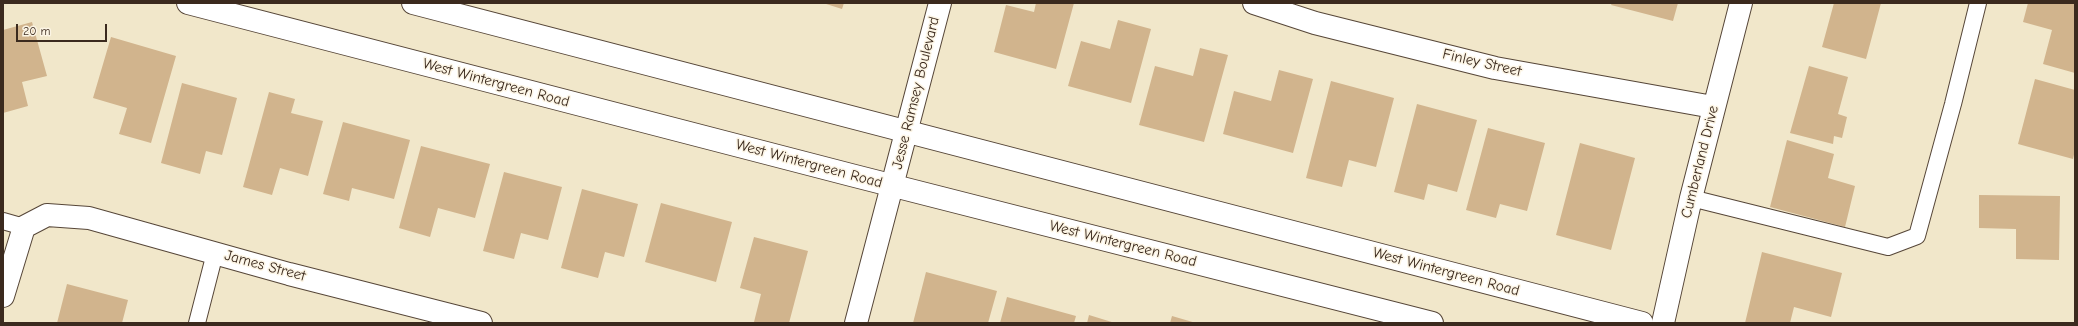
<!DOCTYPE html>
<style>
body{margin:0}
#map{position:relative;width:2078px;height:326px;overflow:hidden;background:#f1e7ca;font-family:"Comic Neue",sans-serif}
canvas{display:block}
.frame{position:absolute;inset:0;border:4px solid #3b2a1e;pointer-events:none}
.scale{position:absolute;left:16px;top:24px;width:91px;height:18px;box-sizing:border-box;border:2px solid #3b2a1e;border-top:0;padding-left:5px;font-size:12px;line-height:14px;white-space:nowrap;color:#3b2a1e;-webkit-text-stroke:3px #fcf5e5;paint-order:stroke}
</style>
<div id="map">
<canvas width="2078" height="326"></canvas>
<div class="frame"></div>
<div class="scale">20 m</div>
</div>
<script>
const ctx = document.querySelector('canvas').getContext('2d');
ctx.lineJoin = 'round';
function paint(path, color) {
  ctx.fillStyle = color;
  ctx.fill(path, 'evenodd');
}
function trace(path, color, width, dash) {
  ctx.strokeStyle = color;
  ctx.lineWidth = width;
  ctx.lineCap = dash ? 'butt' : 'round';
  ctx.setLineDash(dash || []);
  ctx.stroke(path);
}
function write(font, color, halo, rows, align = 'center') {
  ctx.font = font + ' "Comic Neue",sans-serif';
  ctx.lineWidth = 3;
  ctx.setLineDash([]);
  ctx.textBaseline = 'middle';
  ctx.strokeStyle = halo;
  ctx.fillStyle = color;
  for (const [text, x, y, turn = 0] of rows) {
    ctx.save();
    ctx.translate(x, y);
    ctx.rotate((+turn || 0) * Math.PI / 180);
    ctx.textAlign = isNaN(turn) ? turn : align;
    if (halo) ctx.strokeText(text, 0, 0);
    ctx.fillText(text, 0, 0);
    ctx.restore();
  }
}
const building = new Path2D(`
 M823,3H844L842,9Z
 M1036,3H1074L1056,69L994,52L1006,5L1034,12Z
 M1612,3H1678L1673,21L1611,5Z
 M1834,3H1881L1866,59L1822,47Z
 M2028,3L2075,4V73L2043,64L2052,30L2023,22Z
 M1118,20L1151,29L1131,103L1068,86L1081,41L1110,49Z
 M32,22L47,76L22,82L28,106L3,113V30Z
 M111,37L176,56L151,143L119,134L127,108L93,98Z
 M1200,48L1228,55L1204,142L1139,125L1155,66L1193,76Z
 M1809,66L1848,77L1838,114L1847,117L1842,138L1834,136L1833,144L1790,133Z
 M1279,70L1313,79L1293,153L1223,134L1234,91L1271,101Z
 M2035,79L2075,90V150L2073,159L2018,144Z
 M1331,81L1394,98L1376,167L1349,160L1342,187L1306,178Z
 M182,83L237,98L222,155L206,151L200,174L161,163Z
 M269,92L295,99L291,113L323,121L308,176L280,168L272,195L243,187Z
 M1417,104L1477,120L1457,192L1428,184L1424,200L1394,192Z
 M343,122L410,140L394,199L352,188L349,201L323,194Z
 M1488,128L1545,143L1527,211L1500,204L1496,218L1466,210Z
 M1787,140L1834,154L1828,178L1855,186L1845,227L1770,207Z
 M1580,143L1635,158L1611,250L1556,235Z
 M421,146L490,164L475,218L438,208L430,237L399,228Z
 M504,172L562,187L548,240L521,233L514,259L483,251Z
 M582,189L638,204L624,257L605,252L598,278L561,268Z
 M1979,195L2060,196L2059,260L2016,259V229L1979,228Z
 M661,203L732,222L716,282L645,262Z
 M754,237L808,251L789,323L754,322L761,294L740,288Z
 M1762,252L1842,273L1831,317L1794,307L1790,323H1745Z
 M926,272L997,291L988,323H913Z
 M67,284L128,300L122,323H57Z
 M1007,297L1076,316L1074,323H1000Z
 M1089,315L1115,323H1087Z
 M1172,316L1196,323H1170Z`);
const service = new Path2D(`
 M1691,198L1888,247L1917,236L1953,104L1978,3
 M3,221L24,227
 M197,323L215,253`);
const minor = new Path2D(`
 M1254,3L1315,23L1495,68L1713,107
 M3,296L24,227L47,215L89,218L289,274L481,323
 M856,323L940,3
 M1663,323L1691,198L1741,3`);
const tertiary = new Path2D(`
 M188,3L851,175L1432,323
 M413,3L1642,323`);
const streetNames = [
 ["Finley Street",1482,63,13],
 ["West Wintergreen Road",496,83,15],
 ["Jesse Ramsey Boulevard",916,93,-76],
 ["Cumberland Drive",1700,162,-76],
 ["West Wintergreen Road",809,164,15],
 ["West Wintergreen Road",1123,244,14],
 ["James Street",265,266,15],
 ["West Wintergreen Road",1446,272,15]
];
paint(building, '#d1b48d');
trace(service, '#564638', 18);
trace(minor, '#564638', 24);
trace(tertiary, '#564638', 24);
trace(service, '#fff', 16);
trace(minor, '#fff', 22);
trace(tertiary, '#fff', 22);
write('15px', '#3b2a1e', '#fcf5e5', streetNames);
</script>
